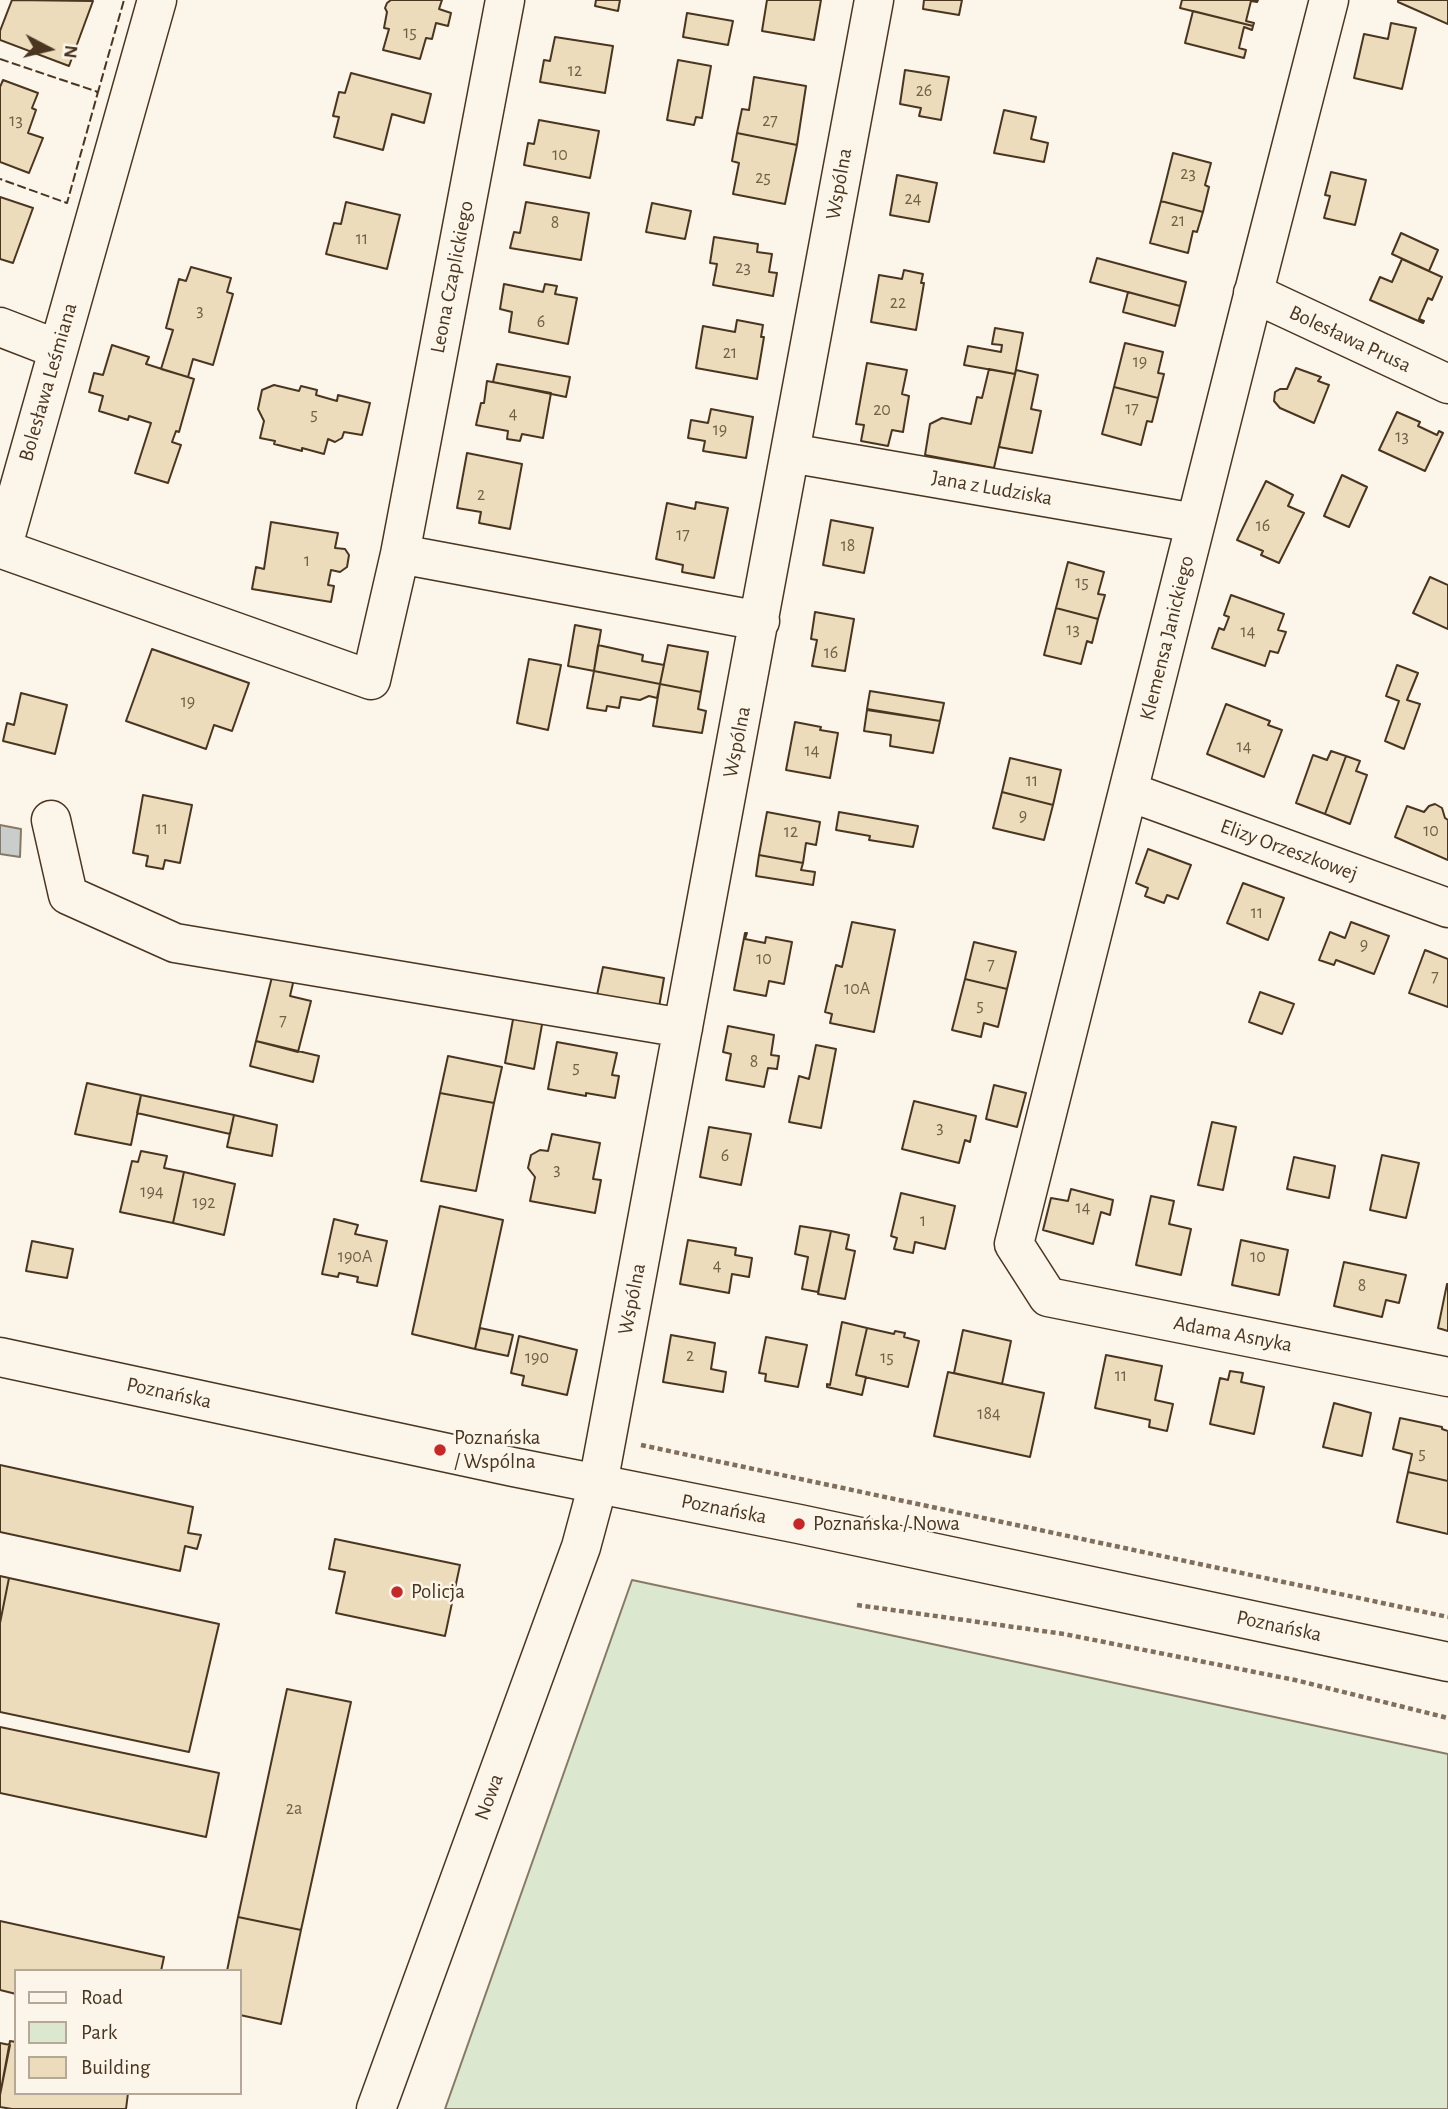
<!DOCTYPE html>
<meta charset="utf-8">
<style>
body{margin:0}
#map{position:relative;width:1448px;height:2109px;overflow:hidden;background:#fbf6e9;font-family:"Alegreya Sans",sans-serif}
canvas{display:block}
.legend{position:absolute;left:14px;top:1969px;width:228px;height:126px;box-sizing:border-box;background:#fbf6e9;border:2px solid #b4a999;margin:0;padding:9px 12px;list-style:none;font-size:21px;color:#4a3520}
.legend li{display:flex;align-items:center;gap:14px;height:35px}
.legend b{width:35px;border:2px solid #b4a999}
.north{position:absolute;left:14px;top:14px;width:70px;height:70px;-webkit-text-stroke:5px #fbf6e9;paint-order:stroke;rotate:97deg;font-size:19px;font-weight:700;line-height:28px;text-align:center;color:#4a3520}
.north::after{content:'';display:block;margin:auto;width:24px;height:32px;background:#4a3520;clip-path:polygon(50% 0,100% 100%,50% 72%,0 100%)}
</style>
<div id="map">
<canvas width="1448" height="2109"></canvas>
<ul class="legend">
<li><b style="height:9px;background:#fbf6e9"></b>Road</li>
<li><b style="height:19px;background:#dce7d0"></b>Park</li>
<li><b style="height:19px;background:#ecdcbc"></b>Building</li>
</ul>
<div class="north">N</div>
</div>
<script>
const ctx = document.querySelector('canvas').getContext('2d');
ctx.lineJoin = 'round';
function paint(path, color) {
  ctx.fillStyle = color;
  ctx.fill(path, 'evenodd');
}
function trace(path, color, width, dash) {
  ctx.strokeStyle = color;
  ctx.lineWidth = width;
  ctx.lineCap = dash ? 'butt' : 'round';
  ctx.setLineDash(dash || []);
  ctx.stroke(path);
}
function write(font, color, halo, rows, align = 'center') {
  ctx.font = font + ' "Alegreya Sans",sans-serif';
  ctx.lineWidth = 5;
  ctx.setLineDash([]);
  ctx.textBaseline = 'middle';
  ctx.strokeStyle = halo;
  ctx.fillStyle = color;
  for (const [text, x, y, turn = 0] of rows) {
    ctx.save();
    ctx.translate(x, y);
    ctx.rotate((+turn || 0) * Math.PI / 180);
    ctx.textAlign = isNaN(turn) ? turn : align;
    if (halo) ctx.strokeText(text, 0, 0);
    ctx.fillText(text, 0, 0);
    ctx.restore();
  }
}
const green = new Path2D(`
 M632,1580L1448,1754V2109H445Z`);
const water = new Path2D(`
 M0,825L21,829L20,857L0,854Z`);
const building = new Path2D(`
 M12,0L93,1L69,66L0,40V31Z
 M391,0H442L439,9L451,13L448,26L436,23L432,39L426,38L420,59L383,50L389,29L384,28L387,12L385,8L387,3Z
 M596,0H620L618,11L595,6Z
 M767,0H821L814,40L762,31Z
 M924,0H962L959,15L923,9Z
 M1182,0H1258L1257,2L1251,1L1246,21L1254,23L1253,26L1180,8Z
 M1398,0H1448V24L1398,2Z
 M1193,11L1253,26L1252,30L1244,27L1239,48L1246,50L1244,58L1185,43Z
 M687,13L733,21L728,45L683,37Z
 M1391,23L1416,28L1402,89L1354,78L1364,34L1388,39Z
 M555,37L613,46L605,93L540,82L544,60L550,61Z
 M678,60L711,66L702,118L696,117L694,125L667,120Z
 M905,70L949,77L941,120L919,116L921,108L900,104Z
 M351,73L431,94L424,123L392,114L383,150L334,137L339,117L333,116L339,92L345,93Z
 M754,77L806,86L797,145L737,133L742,109L749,110Z
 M3,80L38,93L32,108L36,110L28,133L43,138L29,173L0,162V87Z
 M1004,110L1036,117L1031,139L1048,143L1044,162L994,153Z
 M539,120L599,131L590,178L524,165L528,143L534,144Z
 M737,133L797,145L785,204L733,194L739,163L732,161Z
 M1173,153L1211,163L1205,185L1209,187L1203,212L1161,201Z
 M1331,172L1366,180L1355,225L1324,218L1330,196L1325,195Z
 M897,175L937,183L929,222L890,215Z
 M0,197L33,208L13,263L0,259Z
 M1161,201L1203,212L1197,232L1193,231L1188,253L1150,243Z
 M346,202L400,215L387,269L326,254L334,223L341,224Z
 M526,202L589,213L581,260L510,248L514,232L520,233Z
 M652,203L691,211L685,239L646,232Z
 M1401,233L1438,250L1429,271L1392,254Z
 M714,237L758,244L757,252L772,254L769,272L777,273L773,296L713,285L717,264L710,263Z
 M1097,258L1186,282L1180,306L1090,282Z
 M1402,259L1442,277L1432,300L1428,298L1419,319L1424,321L1423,323L1370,300L1380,277L1392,282Z
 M191,267L231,278L227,292L233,294L213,365L193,359L188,377L161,369L173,330L166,328L179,279L186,281Z
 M904,270L923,274L921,283H924L916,330L871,322L879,275L902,279Z
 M504,284L543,292L545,284L557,286L555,294L577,298L568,344L509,332L512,312L500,309Z
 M1128,292L1180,306L1175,326L1123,312Z
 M737,320L763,325L761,337H764L757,379L696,368L703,326L735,332Z
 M995,328L1023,333L1015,374L964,365L968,346L1001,352L1002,345L992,344Z
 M1125,343L1163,352L1158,373L1164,374L1158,398L1114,387Z
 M112,345L149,357L146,364L194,379L179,432L176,431L172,442L181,445L168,483L135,473L151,423L129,416L128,420L99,411L103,396L89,392L94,373L103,375Z
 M867,363L907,370L902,394L909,396L903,432L892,430L888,446L861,441L864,425L856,424Z
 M497,364L570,377L566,397L493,382Z
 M1296,368L1321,377L1318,381L1329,385L1314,423L1280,408L1274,401L1275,392L1280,389H1287Z
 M989,369L1015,374L994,468L925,455L930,424L942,418L971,424L977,397L982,398Z
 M1016,370L1038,375L1031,409L1041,411L1032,453L999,447Z
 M487,381L551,393L543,438L522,434L520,441L507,439L508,431L476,425L481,403H484Z
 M274,385L299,391L301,386L317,390L316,395L337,401L338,395L370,403L362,435L344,432L342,438L335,442L328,439L324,454L302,448V451L274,444L275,441L260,438L264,421L258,409L262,390Z
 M1114,387L1158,398L1152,422L1147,421L1141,445L1102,434Z
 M711,409L753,417L746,458L703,451L705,441L688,438L691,420L708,423Z
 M1397,412L1420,422L1418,426L1437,435L1439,431L1443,433L1425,471L1379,450Z
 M467,453L522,464L510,529L479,523L481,512L457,508Z
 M1342,475L1367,487L1349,527L1324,516Z
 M1266,481L1293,495L1288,506L1304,513L1279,563L1261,555L1263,551L1237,540Z
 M696,502L728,508L714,578L682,572L683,565L656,559L667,503L695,509Z
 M831,520L873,528L864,573L823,565Z
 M271,522L338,533L335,548L345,549L349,555L347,567L340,572L331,570L328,585L334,586L331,602L252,589L256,567L264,569Z
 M1068,562L1104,572L1098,594L1105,595L1098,619L1056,608Z
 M1430,577L1448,585V629L1413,613Z
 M1231,595L1284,614L1278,630L1286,632L1278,653L1270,651L1265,666L1212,648L1219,628L1224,630L1229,617L1224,615Z
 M1056,608L1098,619L1092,643L1087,641L1081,664L1044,655Z
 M815,612L854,619L845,671L812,666L817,640L811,639Z
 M575,625L601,630L594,671L568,666Z
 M598,645L643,655L642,661L664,665L660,684L594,671Z
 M668,645L708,652L701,692L660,684Z
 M152,649L249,683L232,731L214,725L206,749L126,721Z
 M529,659L561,665L548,730L517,723Z
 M1397,665L1418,673L1407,700L1420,704L1404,749L1385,741L1399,701L1386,696Z
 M594,671L660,684L657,698L649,696L640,700L621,697L619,708L607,706L606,711L587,708Z
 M660,684L701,692L698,709L706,711L702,733L653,726Z
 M870,691L944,703L940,721L867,709Z
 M21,693L67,705L55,754L3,741L7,723L14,725Z
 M1226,704L1270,721L1268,725L1282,730L1264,777L1207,754Z
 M867,710L940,721L933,753L890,746L891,735L864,731Z
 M795,722L821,727L820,730L838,733L830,778L786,770Z
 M1331,751L1346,756L1325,814L1296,803L1313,755L1327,760Z
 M1346,756L1360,761L1356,771L1367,775L1350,824L1325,814Z
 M1010,758L1061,770L1053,805L1002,792Z
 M1002,792L1053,805L1044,840L993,828Z
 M143,795L192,805L180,863L165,860L163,869L146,866L148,856L133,853Z
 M1435,804L1442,808L1445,818L1448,820V860L1395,837L1407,806L1424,812L1429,806Z
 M767,812L820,822L816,845L806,843L803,863L759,855Z
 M839,812L918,826L913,847L869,840L870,836L836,830Z
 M1148,849L1191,865L1178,899L1167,895L1164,903L1145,896L1148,888L1136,883Z
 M759,855L803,863L801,870L815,872L813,885L756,876Z
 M1243,883L1284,898L1268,940L1227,923Z
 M852,922L895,930L874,1032L830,1023L832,1014L825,1012L836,965L842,967Z
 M1351,922L1389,936L1374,974L1336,960L1334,965L1319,960L1330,932L1345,938Z
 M745,933H747L745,939L765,943L766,937L792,942L784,984L769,981L766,996L734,990Z
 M974,942L1016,952L1007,989L965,979Z
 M1425,950L1448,959V1007L1409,993Z
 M603,967L664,978L659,1007L597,995Z
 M273,973L294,979L290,996L311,1001L298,1052L256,1041Z
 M965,979L1007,989L998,1027L984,1023L981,1037L952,1030Z
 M1260,992L1294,1004L1282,1034L1249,1022Z
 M514,1014L543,1019L534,1069L505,1063Z
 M728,1026L774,1035L771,1055L779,1056L777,1069L768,1068L764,1087L726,1080L731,1054L723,1052Z
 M256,1041L319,1056L313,1082L250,1066Z
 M557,1042L617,1053L612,1075L619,1076L615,1098L586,1093V1096L548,1089Z
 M816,1045L836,1049L821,1128L789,1122L799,1076L809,1079Z
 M448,1056L502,1067L494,1103L440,1093Z
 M87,1083L141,1095L131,1145L75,1134Z
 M994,1085L1026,1093L1017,1127L986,1119Z
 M440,1093L494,1103L476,1191L421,1181Z
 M141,1095L234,1115L230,1134L137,1113Z
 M914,1101L976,1116L970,1142L965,1140L959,1163L902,1149Z
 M234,1115L277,1125L272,1156L227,1147Z
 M1212,1122L1236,1127L1223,1190L1198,1185Z
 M709,1127L751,1134L741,1185L700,1177Z
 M552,1134L600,1143L593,1179L601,1180L595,1213L530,1201L535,1177L528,1168L531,1155L540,1150L548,1151Z
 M141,1151L167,1156L164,1168L184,1172L173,1223L120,1212L132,1161L138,1162Z
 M1382,1155L1419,1163L1406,1218L1370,1210Z
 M1294,1157L1335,1166L1329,1198L1287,1189Z
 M184,1172L235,1184L224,1235L173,1223Z
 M1071,1189L1113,1200L1110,1215L1101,1212L1093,1244L1043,1230L1051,1198L1068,1201Z
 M901,1193L955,1206L945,1249L915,1242L913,1253L894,1249L897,1238L891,1236Z
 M1151,1196L1174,1201L1169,1224L1191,1229L1181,1275L1136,1265Z
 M440,1206L503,1220L475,1349L412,1334Z
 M334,1219L358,1225L355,1234L387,1241L377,1286L357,1282L358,1277L339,1273L338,1277L322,1274Z
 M800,1226L831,1231L818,1292L802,1289L808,1257L795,1254Z
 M831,1231L849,1235L846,1249L855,1251L845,1299L818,1294Z
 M688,1240L736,1248L735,1255L752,1258L749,1277L732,1274L729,1293L680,1284Z
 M1241,1240L1288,1250L1279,1295L1232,1285Z
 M32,1241L73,1249L67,1278L26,1271Z
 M1344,1262L1406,1275L1399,1303L1386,1300L1382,1317L1334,1306Z
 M1447,1284H1448V1331L1438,1328Z
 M842,1322L867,1328L856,1375L866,1377L862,1395L827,1387V1384L830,1385Z
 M480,1328L513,1335L508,1356L475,1349Z
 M867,1328L894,1334L895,1331L905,1333L904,1337L919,1341L908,1387L856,1375Z
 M963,1330L1011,1341L1002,1384L954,1373Z
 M671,1335L715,1343L711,1369L726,1372L723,1392L663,1382Z
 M519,1336L577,1350L567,1395L522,1385L524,1376L511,1373Z
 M766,1337L807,1345L798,1387L765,1381L766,1374L759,1373Z
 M1106,1355L1162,1366L1155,1400L1173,1404L1167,1431L1149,1427L1150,1420L1095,1408Z
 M1230,1371L1243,1373L1241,1382L1264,1387L1254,1434L1210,1424L1220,1378L1228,1380Z
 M948,1372L1044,1393L1030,1457L934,1436Z
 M1334,1403L1371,1413L1362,1456L1323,1447Z
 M1400,1418L1442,1427V1429L1448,1431V1481L1408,1472L1412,1454L1393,1449Z
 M0,1465L193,1507L188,1533L201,1535L197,1549L185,1546L180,1571L0,1532Z
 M1408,1472L1448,1481V1534L1397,1522Z
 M335,1539L460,1565L445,1636L336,1613L345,1572L329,1569Z
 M0,1576L9,1578L0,1623Z
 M9,1578L219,1624L189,1752L0,1712V1623Z
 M287,1689L351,1702L301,1930L238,1917Z
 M0,1727L219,1773L206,1837L0,1793Z
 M238,1917L301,1930L281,2024L240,2015V1971H227Z
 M0,1921L164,1957L161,1971H16V1994L0,1990Z
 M10,2041L16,2042V2093H128L126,2109H12L0,2107V2095Z
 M0,2043L10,2045L0,2095Z`);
const path = new Path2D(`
 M641,1445L1448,1617
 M857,1605L1064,1634L1295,1680L1448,1718`);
const minor = new Path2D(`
 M157,0L2,549L371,680L400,554
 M505,0L400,554L760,621
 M1329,0C1221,414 1120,830 1014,1244L1048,1297L1448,1377
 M1253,293L1448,384
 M0,327L57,349
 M790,453L1195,523
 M1130,792L1448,908
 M51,820L68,895L175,943L683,1028
 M376,2109L581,1547L598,1484L874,0`);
const major = new Path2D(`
 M0,1357L513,1467L799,1524L1448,1662`);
const fence = new Path2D(`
 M0,59L98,92L67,203L0,179
 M96,92H98L124,0`);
const markers = [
 [440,1450,7,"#c62828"],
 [799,1524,7,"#c62828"],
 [397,1592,7,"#c62828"]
];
const numberNames = [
 ["15",410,33],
 ["12",575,71],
 ["26",924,91],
 ["13",16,121],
 ["27",770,121],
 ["10",560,155],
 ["23",1188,174],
 ["25",763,178],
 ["24",913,199],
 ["21",1178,221],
 ["8",555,223],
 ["11",362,239],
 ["23",743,268],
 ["22",898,303],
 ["3",200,311],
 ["6",541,322],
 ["21",730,353],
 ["19",1140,362],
 ["17",1132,409],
 ["20",882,410],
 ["4",513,414],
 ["5",314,415],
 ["19",720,430],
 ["13",1402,437],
 ["2",481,495],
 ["16",1263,526],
 ["17",683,535],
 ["18",848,546],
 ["1",307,561],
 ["15",1082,583],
 ["13",1073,630],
 ["14",1248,632],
 ["16",831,653],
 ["19",188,702],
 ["14",1244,747],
 ["14",812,751],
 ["11",1032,781],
 ["9",1023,816],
 ["11",162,829],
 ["10",1431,831],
 ["12",791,832],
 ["11",1257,913],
 ["9",1364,945],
 ["10",764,959],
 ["7",991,965],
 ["7",1435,977],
 ["10A",857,989],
 ["5",980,1006],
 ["7",283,1021],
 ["8",754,1062],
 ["5",576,1068],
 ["3",940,1128],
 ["6",725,1156],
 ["3",557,1170],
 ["194",152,1192],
 ["192",204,1203],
 ["14",1083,1208],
 ["1",923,1221],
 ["190A",355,1257],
 ["10",1258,1257],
 ["4",717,1266],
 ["8",1362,1286],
 ["2",690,1356],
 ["190",537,1358],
 ["15",887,1358],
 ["11",1121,1376],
 ["184",989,1414],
 ["5",1422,1454],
 ["2a",294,1809]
];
const streetNames = [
 ["Wspólna",839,184,-80],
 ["Leona Czaplickiego",452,277,-79],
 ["Bolesława Prusa",1350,339,25],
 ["Bolesława Leśmiana",48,382,-74],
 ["Jana z Ludziska",992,488,10],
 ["Klemensa Janickiego",1167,638,-76],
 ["Wspólna",737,742,-79],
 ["Elizy Orzeszkowej",1289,850,20],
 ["Wspólna",632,1299,-79],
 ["Adama Asnyka",1233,1334,11],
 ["Poznańska",169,1393,12],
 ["Poznańska",724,1509,11],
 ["Poznańska",1279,1626,12],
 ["Nowa",489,1797,-70]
];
const poiNames = [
 ["Poznańska",454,1438],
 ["/ Wspólna",454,1462],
 ["Poznańska / Nowa",813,1524],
 ["Policja",411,1592]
];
paint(green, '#dce7d0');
trace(green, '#887966', 2);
paint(water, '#c9cecd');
trace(water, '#887966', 2);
paint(building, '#ecdcbc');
trace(building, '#4a3520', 2);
trace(minor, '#4a3520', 41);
trace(major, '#4a3520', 41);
trace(path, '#7f6f5c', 4.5, [5, 3.5]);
trace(minor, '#fbf6e9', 38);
trace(major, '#fbf6e9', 38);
trace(fence, '#4a3520', 2, [9, 3.5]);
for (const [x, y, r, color] of markers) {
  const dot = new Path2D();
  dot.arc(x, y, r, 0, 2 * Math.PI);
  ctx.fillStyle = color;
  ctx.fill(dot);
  trace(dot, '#fbf6e9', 2.5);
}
write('18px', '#725f47', null, numberNames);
write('21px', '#4a3520', '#fbf6e9', streetNames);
write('21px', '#4a3520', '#fbf6e9', poiNames, 'left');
</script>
